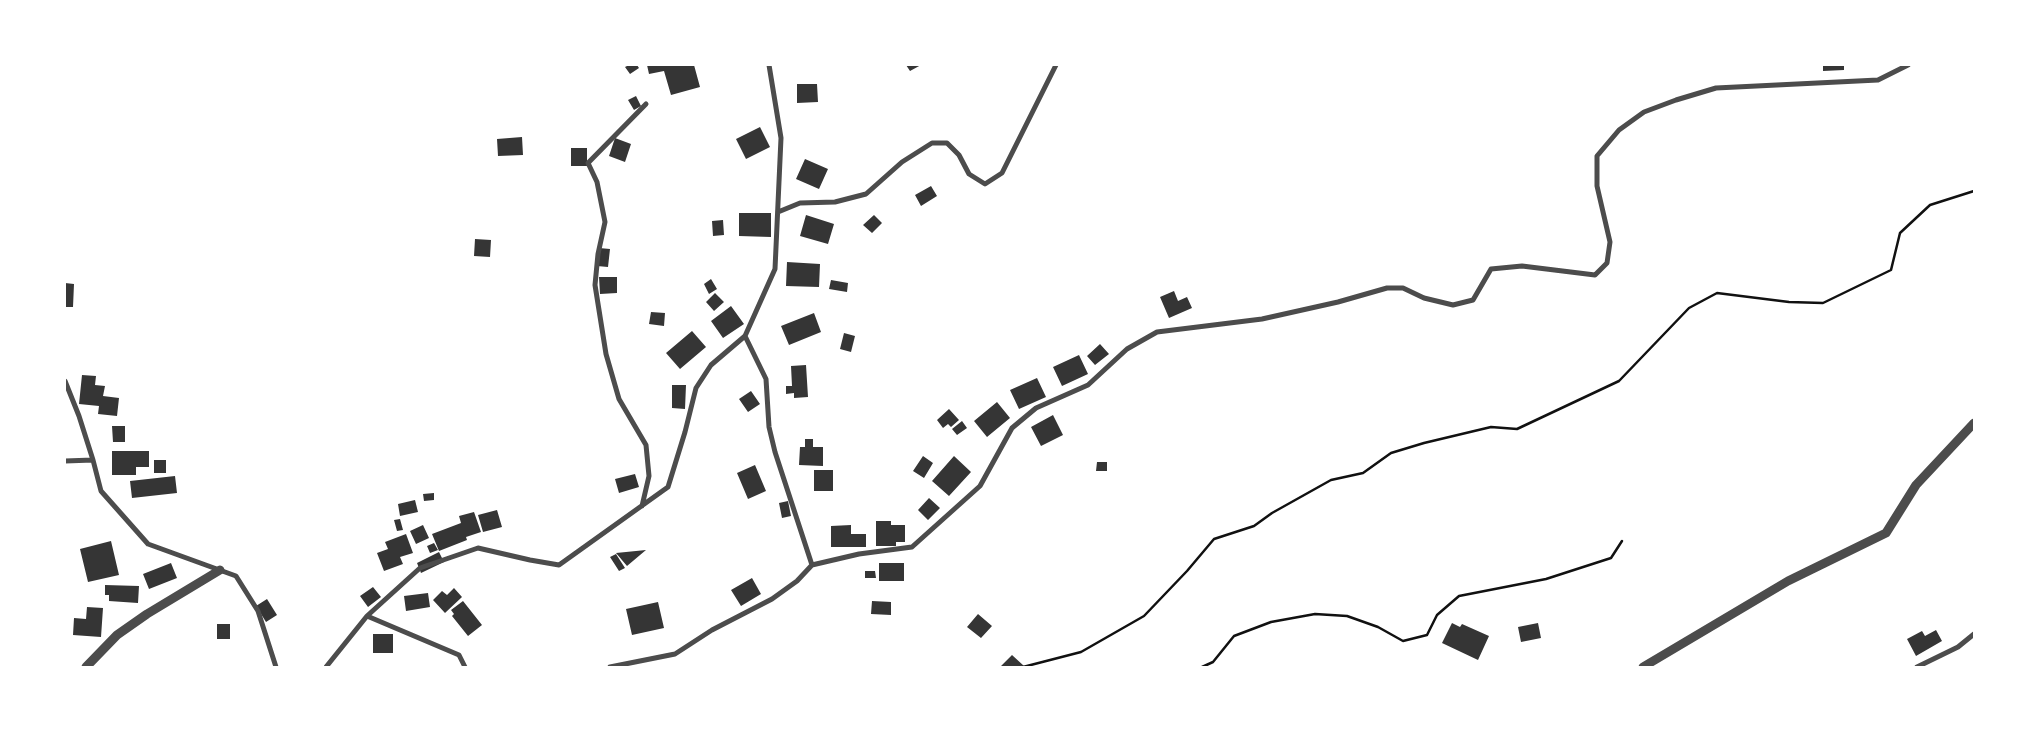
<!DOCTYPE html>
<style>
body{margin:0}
#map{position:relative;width:2039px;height:732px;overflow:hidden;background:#fff;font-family:"Zilla Slab",serif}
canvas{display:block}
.frame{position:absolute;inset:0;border:66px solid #fff;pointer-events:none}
</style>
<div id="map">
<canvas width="2039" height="732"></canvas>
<div class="frame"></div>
</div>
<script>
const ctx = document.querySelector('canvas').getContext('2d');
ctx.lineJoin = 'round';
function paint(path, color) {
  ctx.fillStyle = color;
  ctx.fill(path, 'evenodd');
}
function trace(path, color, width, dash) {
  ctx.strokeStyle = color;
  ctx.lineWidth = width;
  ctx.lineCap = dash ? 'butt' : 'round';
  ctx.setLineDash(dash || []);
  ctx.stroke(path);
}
const building = new Path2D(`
 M629,65H637L639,68L630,74L625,67Z
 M647,65H694L700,87L671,95L664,71L649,74Z
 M906,65H921L910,71Z
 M1823,65H1844V70L1823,71Z
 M797,84H817L818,102L797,103Z
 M636,96L641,106L634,110L628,100Z
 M760,127L770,147L746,159L736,139Z
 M522,137L523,155L498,156L497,139Z
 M615,138L631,144L625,162L609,156Z
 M571,148H587V166H571Z
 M805,159L828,169L819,189L796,179Z
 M931,186L937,196L921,206L915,195Z
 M739,213H771V237L739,236Z
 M806,215L834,224L828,244L800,236Z
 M874,215L882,223L872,233L863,225Z
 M723,220L724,235L713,236L712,221Z
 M475,239L491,240L490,257L474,256Z
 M599,248L610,249L608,267L597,266Z
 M787,262L820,264L819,287L786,286Z
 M599,277H617V293L600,294Z
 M711,279L717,289L709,294L704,284Z
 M831,280L848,283L847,292L829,289Z
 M65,283L74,284L73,307H65Z
 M1174,291L1178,301L1187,297L1192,308L1169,318L1160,297Z
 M715,293L724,302L714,311L706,302Z
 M731,306L744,324L723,338L711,321Z
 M651,312L665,313L664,326L649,324Z
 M814,313L821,332L789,345L781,326Z
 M692,331L706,347L680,369L666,353Z
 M844,333L855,336L851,352L840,349Z
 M1100,344L1109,354L1095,365L1087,356Z
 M1079,355L1088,374L1062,386L1053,367Z
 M806,365L808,397L794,398V393L786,394V386H792L791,366Z
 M82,375L96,376L95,385L105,386L103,396L119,398L117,416L98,414L99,406L79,404Z
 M1037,378L1046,397L1019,409L1010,390Z
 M672,385H686L685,409L672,408Z
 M751,391L760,404L748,412L739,399Z
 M997,402L1010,418L987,437L974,421Z
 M949,409L959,420L951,427L948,424L943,428L937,420Z
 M1053,415L1063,435L1041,446L1031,427Z
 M962,421L967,428L957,435L952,429Z
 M112,426H125V442H113Z
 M805,439H813V447H823V466L799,465L800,447H805Z
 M112,451H149V467H136V475H112Z
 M923,456L933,463L924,478L913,471Z
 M954,456L971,472L949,496L932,481Z
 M154,460H166V473H154Z
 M1097,462H1107V471H1096Z
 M755,465L766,491L748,499L737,473Z
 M814,470H833V491H814Z
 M635,474L639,487L619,493L615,479Z
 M175,476L177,493L132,498L130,481Z
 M434,493V500L424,501L423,494Z
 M929,498L940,508L928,520L918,510Z
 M415,500L418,512L400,516L398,504Z
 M788,501L791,516L782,518L779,503Z
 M497,510L502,527L483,532L478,515Z
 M474,512L481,532L466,537L467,540L439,551L432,534L461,523L459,516Z
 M400,519L403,530L397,531L394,520Z
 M876,521H891V525H905V542H896V546H876Z
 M423,525L429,538L416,544L410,531Z
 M851,525V534H866V547H831V526Z
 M406,534L413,553L400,557L403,564L384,571L377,553L388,549L385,542Z
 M111,541L119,575L88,582L80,549Z
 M434,543L438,550L430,553L427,546Z
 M646,550L627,566L616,553Z
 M439,552L444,562L421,573L417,563Z
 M616,554L625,568L619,571L610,557Z
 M171,563L177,578L149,589L143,574Z
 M879,563H904V581H879Z
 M865,571H875L876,578H865Z
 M752,578L761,594L741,606L731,590Z
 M105,585L139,586L138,603L109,601V595H105Z
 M373,587L381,597L368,607L360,596Z
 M454,588L462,597L445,613L433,600L442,591L447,595Z
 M428,593L430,607L406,611L404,596Z
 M267,599L277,615L266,622L256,606Z
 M463,601L482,625L468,636L452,616L454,614L451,610Z
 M872,601L891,602V615L871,614Z
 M658,602L664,628L632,635L626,609Z
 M87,607L103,608L101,637L73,635L74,618L86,619Z
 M978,614L992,626L981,638L967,627Z
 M1452,623L1460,627L1462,624L1489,636L1478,660L1442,643Z
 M1538,623L1541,638L1521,642L1518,627Z
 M217,624H230V639H217Z
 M1936,630L1942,641L1916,656L1907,639L1922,631L1925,636Z
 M373,634H393V653H373Z
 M1012,655L1024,666L1000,667Z`);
const path = new Path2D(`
 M1023,667L1081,652L1144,616L1187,571L1214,539L1254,526L1272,513L1331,480L1363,473L1391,453L1424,443L1491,427L1517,429L1619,381L1689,308L1717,293L1789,302L1823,303L1891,270L1900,233L1930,205L1974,191
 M1202,667L1213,662L1234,636L1271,622L1315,614L1347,616L1378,627L1403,641L1427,635L1437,615L1459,596L1546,579L1611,558L1622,541`);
const minor = new Path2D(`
 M778,212L800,203L835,202L866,194L902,162L932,143H947L959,155L969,174L985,184L1002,173L1056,65
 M745,336L766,379L769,427L775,452L812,565
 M65,381L79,416L93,460L65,461
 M93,460L101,491L148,544L236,576L258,611L276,667
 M642,506L649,476L646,445L619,399L606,354L595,285L598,254L605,222L597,182L588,163L646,104
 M367,616L459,655L465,667
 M326,667L367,616L420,568L478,548L530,560L559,565L668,487L685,432L696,388L711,365L745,336L775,269L781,138L769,65
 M610,667L675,654L712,630L772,599L797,581L812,565L859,554L912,547L980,486L1012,428L1036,408L1088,385L1127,349L1157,332L1262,319L1338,302L1387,288H1403L1424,298L1453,305L1473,300L1491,269L1522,266L1595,275L1607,263L1610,242L1597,186V156L1619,130L1644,112L1676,100L1716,88L1878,80L1908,65
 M1917,667L1958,647L1974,634`);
const tertiary = new Path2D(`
 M86,667L117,635L147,614L220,570
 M1643,667L1788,581L1886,533L1916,485L1974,423`);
paint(building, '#353535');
trace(path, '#111', 2.5);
trace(minor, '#4c4c4c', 5);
trace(tertiary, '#4c4c4c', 9);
</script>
